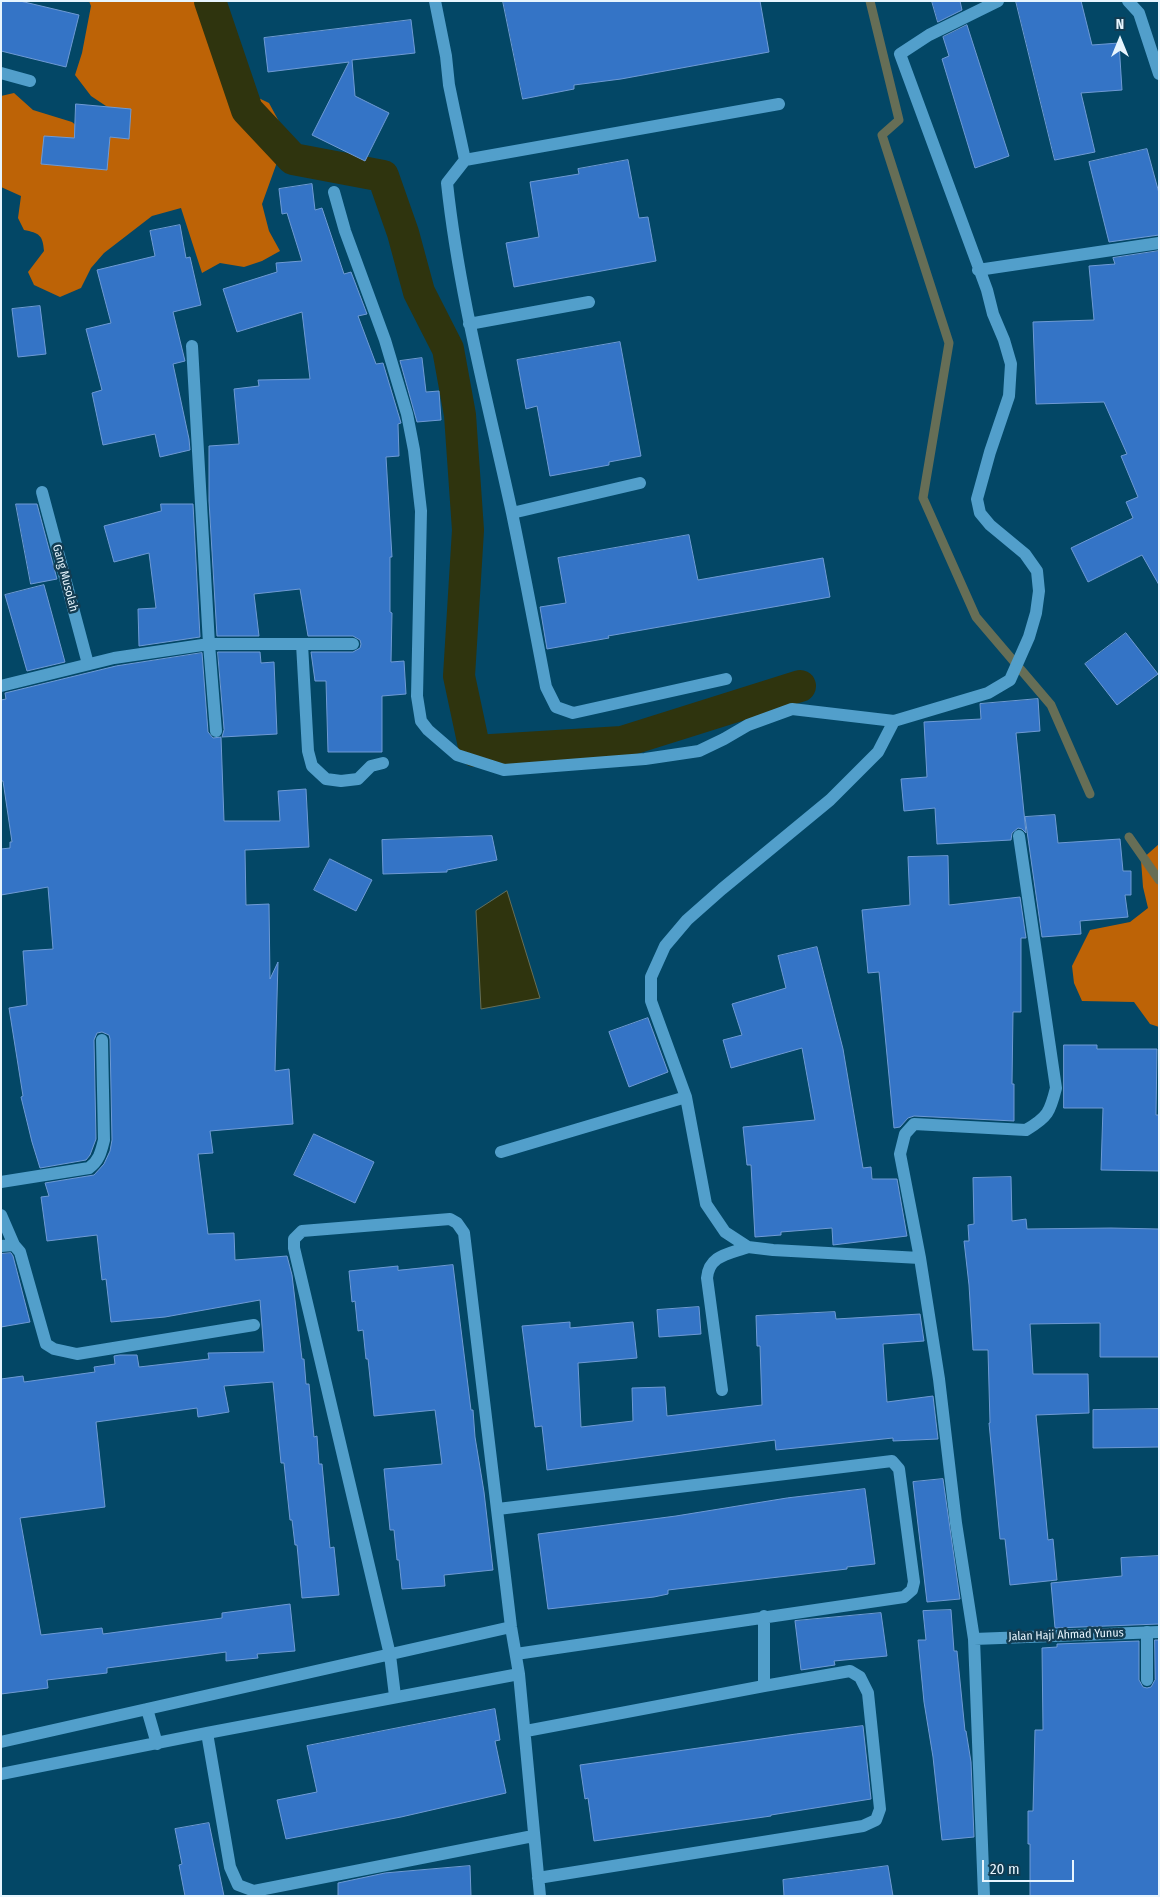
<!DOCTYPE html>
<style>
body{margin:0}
#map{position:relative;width:1160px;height:1897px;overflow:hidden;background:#034766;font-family:"Fira Sans Condensed",sans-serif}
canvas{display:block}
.frame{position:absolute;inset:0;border:2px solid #e7f5fe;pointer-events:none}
.north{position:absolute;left:1095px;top:15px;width:50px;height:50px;-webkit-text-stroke:4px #123c52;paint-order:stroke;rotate:0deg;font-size:14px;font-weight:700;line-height:20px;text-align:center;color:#e7f5fe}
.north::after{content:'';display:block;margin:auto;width:18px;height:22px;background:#e7f5fe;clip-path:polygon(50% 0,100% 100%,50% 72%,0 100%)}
.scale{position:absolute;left:982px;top:1860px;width:92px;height:22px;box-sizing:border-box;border:2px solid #e7f5fe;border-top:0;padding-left:6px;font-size:15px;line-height:18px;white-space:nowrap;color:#e7f5fe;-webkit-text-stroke:4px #123c52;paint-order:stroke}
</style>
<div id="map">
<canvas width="1160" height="1897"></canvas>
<div class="frame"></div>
<div class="north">N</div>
<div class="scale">20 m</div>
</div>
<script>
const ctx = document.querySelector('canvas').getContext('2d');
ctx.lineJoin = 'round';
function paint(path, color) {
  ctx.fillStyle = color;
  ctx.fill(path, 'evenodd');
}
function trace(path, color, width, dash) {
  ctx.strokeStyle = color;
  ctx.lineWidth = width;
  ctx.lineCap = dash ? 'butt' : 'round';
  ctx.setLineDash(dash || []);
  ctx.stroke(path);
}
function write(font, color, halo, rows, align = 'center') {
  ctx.font = font + ' "Fira Sans Condensed",sans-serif';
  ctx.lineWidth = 5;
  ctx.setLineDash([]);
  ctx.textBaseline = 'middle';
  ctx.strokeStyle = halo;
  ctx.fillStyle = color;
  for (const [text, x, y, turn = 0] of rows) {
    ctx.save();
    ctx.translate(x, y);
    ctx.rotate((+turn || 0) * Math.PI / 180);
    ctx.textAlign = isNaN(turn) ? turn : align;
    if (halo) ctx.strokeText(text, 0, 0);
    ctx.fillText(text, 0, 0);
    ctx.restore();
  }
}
const forest = new Path2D(`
 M89,1H225L228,26L223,51L221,80L269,103L282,127L280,154L262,204L269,231L280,251L262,261L244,267L220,263L202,273L181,208L152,216L104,253L91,268L81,288L60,297L34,285L28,272L44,251C43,235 39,233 24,230L18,218L21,196L1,187V96L14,93L33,110L72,122L94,141L112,110L91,96L75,75L82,53L91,6Z
 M1159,844V1027L1150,1024L1134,1002L1082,1001L1074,983L1072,966L1090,930L1130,922L1148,908L1143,887L1141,860Z`);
const water = new Path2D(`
 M507,891L540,998L481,1009L476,911Z`);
const stream = new Path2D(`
 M870,1L899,120L882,135L949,343L923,498L976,617L1051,705L1090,794
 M1129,837L1159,880`);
const canal = new Path2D(`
 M210,1L247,110L293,159L383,176L403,233L419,292L448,349L460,415L468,530L459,676L475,751L622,742L800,686`);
const building = new Path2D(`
 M1,1H20L79,15L66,67L1,51Z
 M503,1H760L769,52L621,79L574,85V89L523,99Z
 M932,1H960L962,10L938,22Z
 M1016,1H1081L1092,45L1119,43L1122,90L1081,93L1095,152L1055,160Z
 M411,20L415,53L352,60L355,96L389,113L365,161L312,135L349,62L268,72L264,38Z
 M967,25L1009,156L975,168L942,59L949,56L943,37Z
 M76,104L131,109L129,139L110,137L107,170L41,164L44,136L74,138Z
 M1147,149L1159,193V235L1109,242L1089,162Z
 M628,160L639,218L648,217L656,261L514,287L506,243L539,237L530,182L579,174L578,169Z
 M312,184L315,210L322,208L344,274L351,272L367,314L358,316L376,364L383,363L401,423L398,424L399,456L386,457L392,557H390V612L392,613L391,662L404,661L406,694L382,696V752H328L326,681H315L311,652H353L360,648L361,644L360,640L353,636H308L300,589L254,594L259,636H217L209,501V446L239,444L234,389L259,386L258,380L310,379L302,312L237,332L223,289L277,272L276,263L302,261L287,213L282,214L279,189Z
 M180,225L186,258L190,257L201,305L173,312L185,361L173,364L189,439L190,450L160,457L155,434L103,445L92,393L102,390L86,329L111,323L97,270L155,256L150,231Z
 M1159,251V585L1142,555L1088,582L1071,548L1133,518L1126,502L1138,497L1121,456L1127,454L1104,402L1036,404L1033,322L1094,320L1089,266L1115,264L1113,258Z
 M40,306L46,354L18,357L12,309Z
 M620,342L641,456L609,462V465L550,476L537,406L526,409L517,360Z
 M422,358L426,392L439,391L441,420L417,422L400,361Z
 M16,504H37L57,579L31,584Z
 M161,504H193L200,637L139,646L138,609L156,608L149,553L114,562L104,526L161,511Z
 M689,535L698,580L823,558L830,597L608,636L609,638L547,649L540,607L566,603L558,558Z
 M44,585L65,662L27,671L5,595Z
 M1126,633L1158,674L1117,705L1085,664Z
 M218,652H260L261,663L274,662L277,734L222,737L224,730Z
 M202,653L208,732L213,738L221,737L224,821H280L278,791L306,789L309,847L245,850L246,905L269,904L270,979L278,962L275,1071L289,1069L293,1124L210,1131L213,1153L198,1154L208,1234L234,1233L235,1260L287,1256L292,1275L302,1359H304L306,1384H309L314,1437L317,1436L319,1464H322L330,1548L334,1547L339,1595L302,1598L297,1545H295L292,1520H290L284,1463H281L273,1382L224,1386L229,1412L198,1417L197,1408L96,1422L105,1507L20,1518L41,1635L102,1628L103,1634L222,1618V1613L290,1604L295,1651L257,1654L258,1658L226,1661V1652L107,1668V1673L47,1680L48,1688L1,1694V1379L23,1376L24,1382L95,1372L94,1367L115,1364L114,1356L120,1355H137L139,1367L209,1359L208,1353L264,1352L260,1300L165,1317L111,1322L106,1279L102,1280L97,1235L47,1241L41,1197L49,1196L45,1183L94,1175L104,1164L110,1151L112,1140L110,1039L109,1035L102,1032L97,1033L94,1040L96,1139L90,1155L86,1160L40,1168L32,1142L21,1097L23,1096L9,1008L27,1005L23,951L53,949L48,887L1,895V849L10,848V842H12L3,781H1V700L6,699L5,693L116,666Z
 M1038,699L1040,731L1016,733L1026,833L1022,829L1018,828L1012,833L1011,840L937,844L935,808L904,811L901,779L927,777L924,722L981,719L980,704Z
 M1055,815L1058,843L1120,839L1123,871H1131V895H1125L1128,917L1080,921L1081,934L1042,937L1025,817Z
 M492,836L497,860L447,870V872L383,874L382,840Z
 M948,856L949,905L1020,897L1026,938H1021V1012H1013L1012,1084H1014V1121L914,1116L908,1118L900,1127L894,1128L879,972L868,973L862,910L910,905L908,857Z
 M330,859L372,880L356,911L314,890Z
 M817,947L843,1049L863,1168L871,1167L872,1179H897L907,1236L833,1245L832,1228L781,1232V1235L755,1237L751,1165H747L743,1127L815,1120L802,1048L731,1068L723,1040L742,1035L732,1004L786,988L778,956Z
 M648,1018L668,1072L629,1087L609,1032Z
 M1064,1045H1097V1049H1157L1156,1115H1159V1171L1101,1170L1103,1108H1064Z
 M314,1134L374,1162L355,1203L294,1175Z
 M1011,1177L1012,1221L1026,1219L1027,1229L1111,1228L1159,1229V1357H1100V1323L1030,1324L1033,1374H1088L1089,1413L1036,1415L1048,1540L1053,1539L1057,1580L1010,1585L1005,1539H1000L989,1423H990L988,1350H973L969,1285L964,1241H969L968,1225L974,1224L973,1178Z
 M11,1253L13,1256L30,1322L1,1327V1254Z
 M453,1265L471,1410H473L475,1437L484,1492L493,1570L444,1575L445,1586L402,1589L399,1560H397L394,1530H390L384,1469L442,1464L435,1410L374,1416L368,1359H366L363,1330L358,1331L355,1301L352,1302L349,1271L398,1266V1270Z
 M699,1307L701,1334L659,1337L657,1310Z
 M835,1312L836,1319L920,1314L924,1341L883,1344L887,1402L933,1396L938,1439L893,1441V1438L776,1450L775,1440L547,1470L542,1426L535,1427L522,1326L570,1322V1328L633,1322L637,1358L578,1363L581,1427L633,1421L632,1388L665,1387L667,1416L762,1405L760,1346H757L756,1316Z
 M1159,1409V1447L1093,1448V1410Z
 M943,1479L960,1599L927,1602L913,1482Z
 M865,1489L875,1564L847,1567V1569L668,1590V1594L654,1597L548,1609L538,1534L676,1516L787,1498Z
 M1159,1556V1624L1055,1628L1051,1583L1122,1576L1121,1558Z
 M951,1610L954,1651H957L965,1731H966L971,1762L974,1837L942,1840L933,1757L924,1702L918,1640H926L923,1611Z
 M881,1613L887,1656L834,1661L835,1665L801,1670L795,1621Z
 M1155,1640H1159V1896H1030V1844H1028V1811H1033L1035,1730H1043L1042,1648L1057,1647V1644L1139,1641V1680L1143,1687L1147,1688L1151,1687L1155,1680Z
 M495,1709L500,1740L495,1741L506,1793L401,1817L286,1839L277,1800L317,1792L307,1746Z
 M863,1726L871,1799L771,1815V1816L594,1841L588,1798L585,1799L580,1765L796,1734Z
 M209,1823L224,1896H185L179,1865L182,1864L175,1829Z
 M470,1866L471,1896H338V1883L385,1873Z
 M888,1866L893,1896H784L783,1880Z`);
const lane = new Path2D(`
 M42,492L88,664
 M1147,1632V1680`);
const street = new Path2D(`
 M435,1L446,56L449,85L454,109L465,160
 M1128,1L1139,13L1159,74
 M1,73L30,81
 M334,192L345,231L385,340L407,414L414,450L421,511L417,696L421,721L428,730L457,755L504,770L645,759L699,751L724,739L748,725L792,709L894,721
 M978,270L1159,243
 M469,324L589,302
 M192,346L209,644L216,731
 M512,513L640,483
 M302,644L308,751L312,766L326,779L341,781L358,779L371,766L383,763
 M726,679L573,713L556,707L546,687C535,629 524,571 512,513C488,403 459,295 447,183L465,160L779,104
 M1,686L114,658L209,644H353
 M501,1152L686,1097
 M1,1182L89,1168C99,1161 101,1152 104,1140L102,1040
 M1,1215L14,1245
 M1,1246L14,1245L20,1252L46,1344L54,1349L77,1354L254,1325
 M920,1258L773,1250L748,1247L725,1232L706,1204L686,1097L651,1001V977L665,946L687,920L722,889L830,800L878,752L894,721L988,693L1010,680L1029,637L1036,613L1039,591L1037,571L1025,554L990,525L980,513L977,499L990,452L1009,396L1011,364L1004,340L993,314L987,290L900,54L929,35L998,1
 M722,1390L707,1278C709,1255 729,1254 748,1247
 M498,1509L892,1461L899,1469L914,1582L912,1590L904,1597L516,1654
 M764,1616V1686
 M974,1639L1159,1632
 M395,1696L390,1655L294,1248V1239L302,1231L450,1219L457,1223L464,1233L511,1627L519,1674L540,1896
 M147,1709L157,1744
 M526,1731L764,1686L850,1671L860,1677L868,1693L880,1809L876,1820L863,1826L538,1878
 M207,1733L230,1867L238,1885L254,1891L533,1836
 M1,1742L511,1627
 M1,1774L207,1733L519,1674
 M984,1896L974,1639L956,1523L939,1379L920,1258L900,1154L905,1134L914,1124L1026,1130C1048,1117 1050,1112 1056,1088L1019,836`);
const streetNames = [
 ["Gang Musolah",65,578,75],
 ["Jalan Haji Ahmad Yunus",1066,1635,-2]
];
paint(forest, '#bd6306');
paint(water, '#2f340e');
trace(water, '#666e56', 1);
trace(stream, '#666e56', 9);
trace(canal, '#2f340e', 32);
paint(building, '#3474c6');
trace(building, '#6e9ad4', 1);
trace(lane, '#529fcb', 12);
trace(street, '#529fcb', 12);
write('12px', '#e7f5fe', '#123c52', streetNames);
</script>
